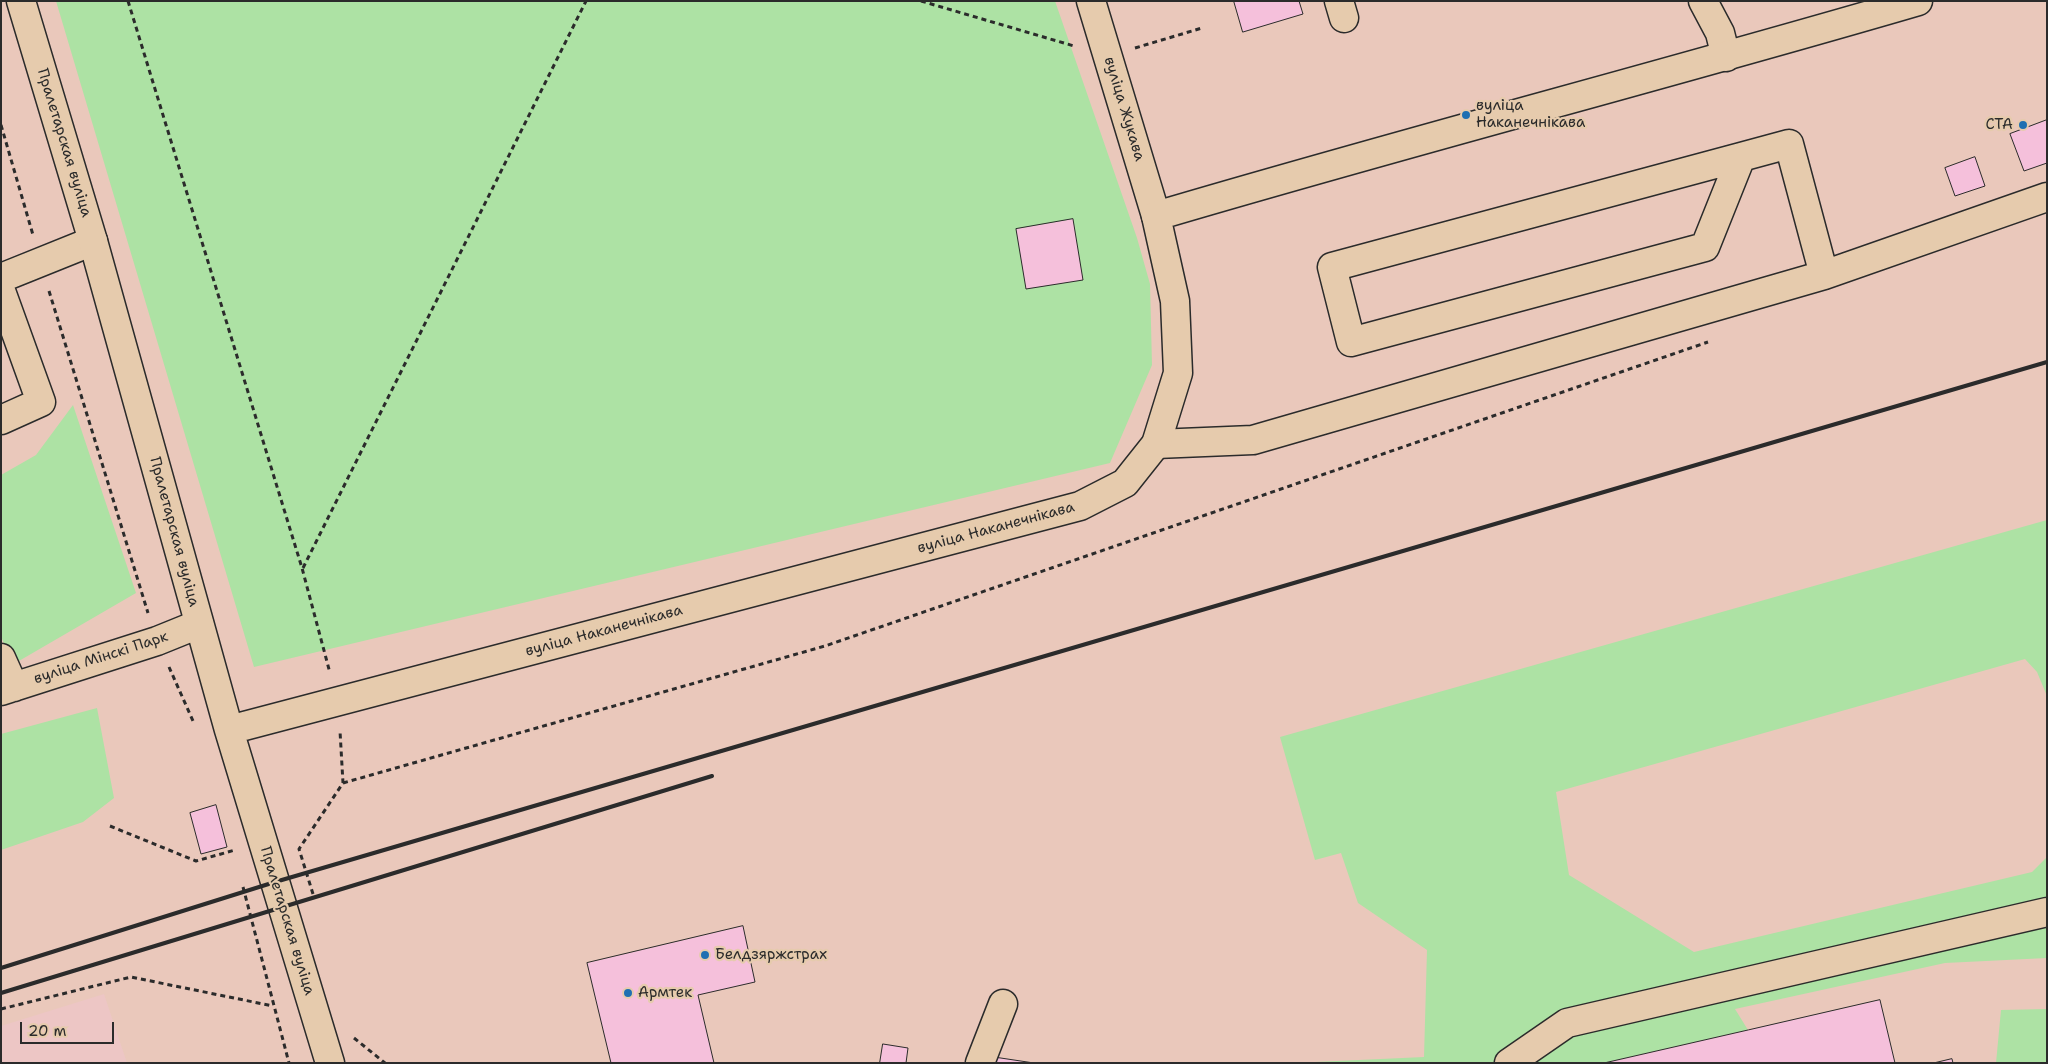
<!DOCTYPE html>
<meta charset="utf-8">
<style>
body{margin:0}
#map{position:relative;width:2048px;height:1064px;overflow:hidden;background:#eac8bb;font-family:"Shantell Sans",sans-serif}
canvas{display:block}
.frame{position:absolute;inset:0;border:2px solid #2b2b2b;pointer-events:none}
.scale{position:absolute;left:20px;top:1022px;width:94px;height:22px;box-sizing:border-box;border:2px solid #2b2b2b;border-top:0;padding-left:6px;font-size:15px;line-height:18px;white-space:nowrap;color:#2b2b2b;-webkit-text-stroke:4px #e6cbad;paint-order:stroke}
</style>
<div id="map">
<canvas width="2048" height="1064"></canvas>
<div class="frame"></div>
<div class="scale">20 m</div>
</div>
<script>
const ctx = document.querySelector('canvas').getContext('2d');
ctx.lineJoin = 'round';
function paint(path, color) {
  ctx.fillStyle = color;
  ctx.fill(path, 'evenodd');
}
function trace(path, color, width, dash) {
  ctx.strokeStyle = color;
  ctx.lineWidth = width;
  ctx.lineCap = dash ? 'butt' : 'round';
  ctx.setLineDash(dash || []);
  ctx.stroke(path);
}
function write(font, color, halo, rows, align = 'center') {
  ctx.font = font + ' "Shantell Sans",sans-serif';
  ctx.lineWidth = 4.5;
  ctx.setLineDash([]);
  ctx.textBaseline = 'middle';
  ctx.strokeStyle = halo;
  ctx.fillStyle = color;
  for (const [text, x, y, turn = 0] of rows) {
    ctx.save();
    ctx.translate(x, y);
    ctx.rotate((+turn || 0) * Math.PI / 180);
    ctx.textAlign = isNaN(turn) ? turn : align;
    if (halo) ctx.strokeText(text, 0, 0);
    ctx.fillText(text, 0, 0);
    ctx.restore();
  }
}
const built = new Path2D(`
 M104,994L127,1063H1V1026Z`);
const green = new Path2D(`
 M56,1H1055L1137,238L1150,284L1152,365L1110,463L254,667Z
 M73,405L136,593L12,665L1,636V475L36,455Z
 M2047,520V696L2037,672L2025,659L1556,792L1569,875L1694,952L2032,872L2047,857V958L1945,963L1735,1009L1748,1030L1604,1063H1293L1424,1057L1427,950L1358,903L1341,853L1315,860L1280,737Z
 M97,708L114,798L83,822L1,850V734Z
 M2047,1009V1063H1996L2001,1010Z`);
const building = new Path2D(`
 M1234,1H1299L1303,14L1243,32Z
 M2047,120V163L2024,171L2010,134Z
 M1975,157L1985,186L1955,196L1945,168Z
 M1073,219L1083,280L1026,289L1016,229Z
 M216,805L227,847L201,854L190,813Z
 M743,926L755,982L698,995L714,1063H611L587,963Z
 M1880,1000L1895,1063H1604L1748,1030Z
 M883,1044L908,1048L906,1063H880Z
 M994,1057L1034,1063H993Z
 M1952,1059L1953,1063H1934Z`);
const path = new Path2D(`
 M128,1L302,568L330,673
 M921,1L1074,46
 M1135,48L1202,28
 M1,125L33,235
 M49,291L148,613
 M303,568L586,1
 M169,667L193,721
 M343,783L825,646L1708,342
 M110,826L196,861L235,850
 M243,887L289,1063
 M313,894L299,849L343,783L340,731
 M1,1009L131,977L273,1006
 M354,1038L385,1063`);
const minor = new Path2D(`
 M1091,1L1156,216
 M1339,1L1344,18
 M1703,1L1720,33L1726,57
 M1741,157L1705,247L1351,342L1332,267L1741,157L1789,144L1824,275
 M1,278L93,241
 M1,291L41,402L1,420
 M1156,444L1253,440L1824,275L2047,197
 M1,658L14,687
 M1,691L157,641L199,624
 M980,1063L1003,1004
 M1509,1063L1567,1023L2047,912`);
const major = new Path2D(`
 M21,1L93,241L229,730L330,1063
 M229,730L1080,506L1125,483L1156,444L1178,373L1175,301L1156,216C1409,141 1665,75 1918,1`);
const rail = new Path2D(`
 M1,968L275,882L2047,362
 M1,993L712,776`);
const markers = [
 [1466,115,5,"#1f6fb2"],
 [2023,125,5,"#1f6fb2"],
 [705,955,5,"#1f6fb2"],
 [628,993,5,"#1f6fb2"]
];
const poiNames = [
 ["вуліца",1476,106],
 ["Наканечнікава",1476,123],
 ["СТА",2013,125,"right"],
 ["Белдзяржстрах",715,955],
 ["Армтек",638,993]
];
const streetNames = [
 ["вуліца Жукава",1124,109,73],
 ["Пралетарская вуліца",64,143,73],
 ["вуліца Наканечнікава",996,528,-15],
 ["Пралетарская вуліца",174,532,75],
 ["вуліца Наканечнікава",604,631,-15],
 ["вуліца Мінскі Парк",101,658,-18],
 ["Пралетарская вуліца",287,921,73]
];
paint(built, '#edc6c5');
paint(green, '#ade2a4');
paint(building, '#f5c0db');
trace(building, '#2b2b2b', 1);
trace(minor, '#2b2b2b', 31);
trace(major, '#2b2b2b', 31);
trace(path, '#2b2b2b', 3, [5, 4]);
trace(minor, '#e6cbad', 28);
trace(major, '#e6cbad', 28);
trace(rail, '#2b2b2b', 4);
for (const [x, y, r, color] of markers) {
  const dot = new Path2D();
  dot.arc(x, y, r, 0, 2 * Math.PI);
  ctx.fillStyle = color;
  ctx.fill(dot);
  trace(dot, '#e6cbad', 2);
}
write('15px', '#2b2b2b', '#e6cbad', poiNames, 'left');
write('15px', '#2b2b2b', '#e6cbad', streetNames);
</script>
